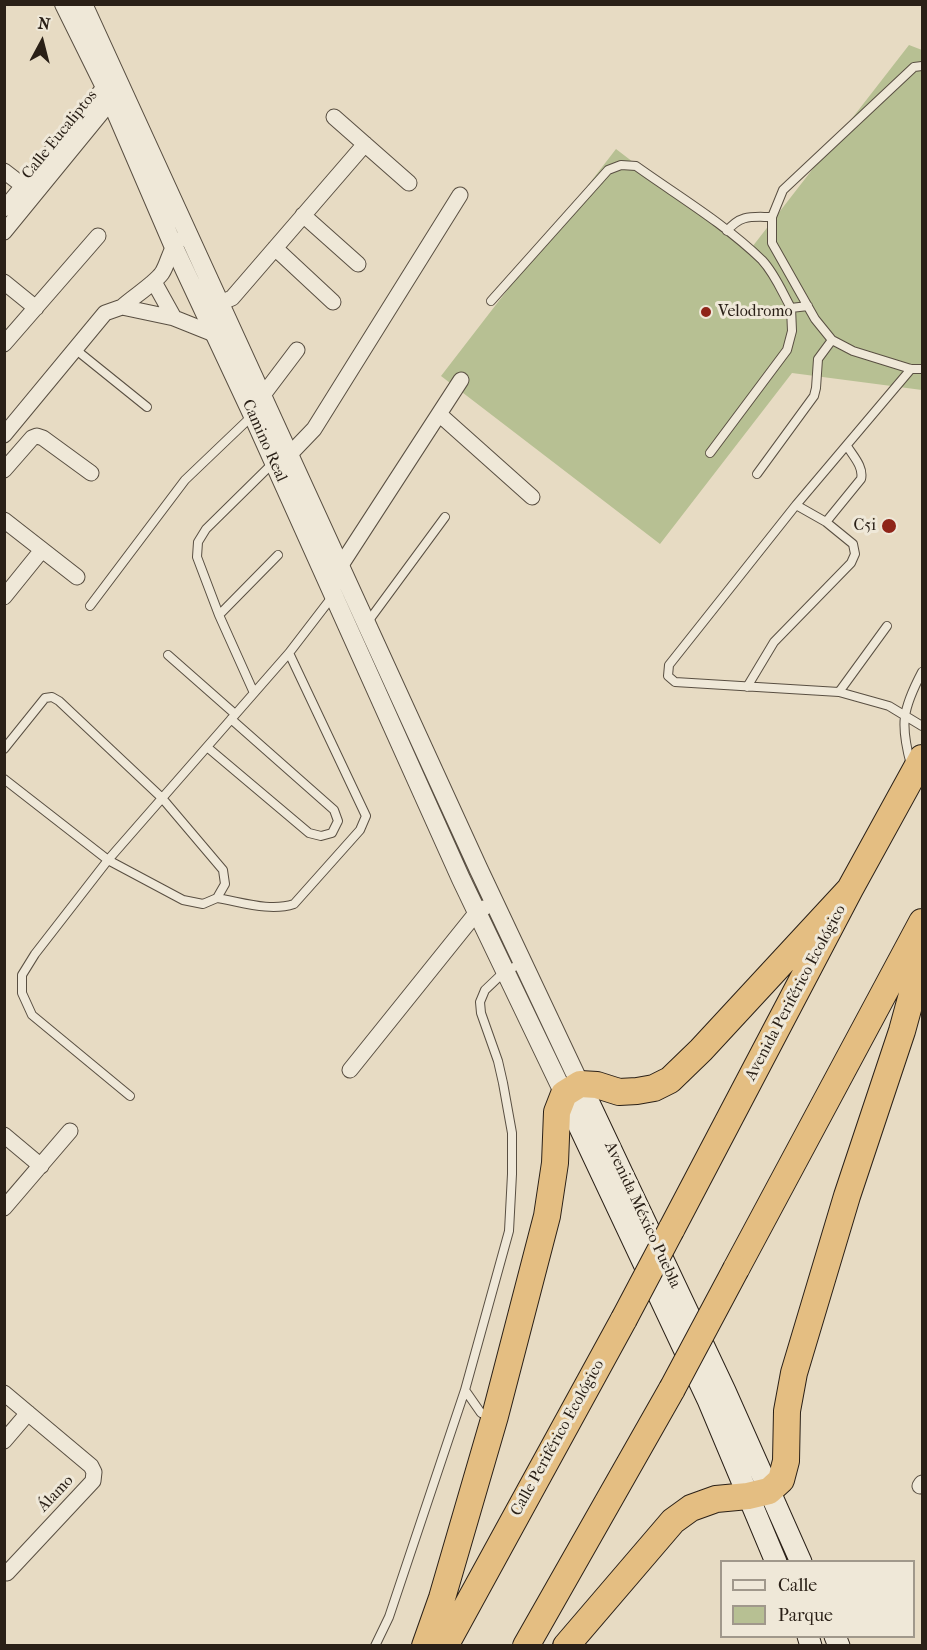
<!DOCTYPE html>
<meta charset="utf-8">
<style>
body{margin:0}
#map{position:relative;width:927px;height:1650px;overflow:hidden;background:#e7dbc3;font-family:"IM FELL French Canon",serif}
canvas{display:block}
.frame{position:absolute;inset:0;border:6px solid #2a2017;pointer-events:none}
.legend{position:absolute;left:720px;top:1560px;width:195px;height:78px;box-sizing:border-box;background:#efe8d8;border:2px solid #a0988b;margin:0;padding:8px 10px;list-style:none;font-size:18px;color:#2a2017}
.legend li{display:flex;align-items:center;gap:12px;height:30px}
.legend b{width:30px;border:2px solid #a0988b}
.north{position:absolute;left:12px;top:12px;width:60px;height:60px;-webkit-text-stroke:4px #efe8d8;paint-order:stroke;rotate:7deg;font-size:16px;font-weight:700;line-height:24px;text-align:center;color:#2a2017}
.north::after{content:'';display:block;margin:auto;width:21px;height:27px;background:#2a2017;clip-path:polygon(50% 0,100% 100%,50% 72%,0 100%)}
</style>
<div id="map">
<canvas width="927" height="1650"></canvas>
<div class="frame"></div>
<ul class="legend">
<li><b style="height:8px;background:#efe8d8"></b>Calle</li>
<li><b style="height:16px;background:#b7c093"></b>Parque</li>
</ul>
<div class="north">N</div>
</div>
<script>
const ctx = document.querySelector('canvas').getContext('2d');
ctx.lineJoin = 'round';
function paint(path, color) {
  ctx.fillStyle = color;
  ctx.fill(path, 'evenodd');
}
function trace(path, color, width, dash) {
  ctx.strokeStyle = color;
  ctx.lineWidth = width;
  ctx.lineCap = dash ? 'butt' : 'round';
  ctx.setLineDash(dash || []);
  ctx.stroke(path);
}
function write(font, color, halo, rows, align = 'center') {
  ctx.font = font + ' "IM FELL French Canon",serif';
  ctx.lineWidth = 6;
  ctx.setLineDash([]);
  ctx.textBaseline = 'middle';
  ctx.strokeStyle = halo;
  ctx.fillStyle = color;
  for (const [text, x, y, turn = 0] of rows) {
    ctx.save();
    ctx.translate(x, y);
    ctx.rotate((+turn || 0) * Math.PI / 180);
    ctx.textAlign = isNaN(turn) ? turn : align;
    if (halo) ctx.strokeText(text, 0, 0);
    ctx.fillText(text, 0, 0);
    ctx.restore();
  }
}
const green = new Path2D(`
 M909,45L922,50V390L792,373L660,544L441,376L616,149L749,251Z`);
const service = new Path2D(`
 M922,66L914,67L783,190L772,217V243L815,319L832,340L853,351L911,369H922
 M727,231C741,214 752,217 772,217
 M491,301L608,170L621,165L636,166C678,196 725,224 762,260C775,274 782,292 791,308L808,306
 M75,349L147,407
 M710,453L787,350L792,331L791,308
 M757,474L814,396L816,388L818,359L832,340
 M826,522L861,479C864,467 853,456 847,446
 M90,606L185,480L252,416
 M219,615L197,557L198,542L206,529L273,463
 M367,623L445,517
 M887,626L839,692L675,682L668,676L669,665L796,505L911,369
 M168,655L235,714
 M747,687L774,642L851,563L855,554L853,544L826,522L796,505
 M839,692L889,706L922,726
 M254,693L219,615L278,555
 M207,747L309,833L321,836L332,833L338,821L334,810L231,719
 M4,749L45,698L52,697L59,701L162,798L223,870L225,884L217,898L203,904L183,900L108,860L4,779
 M911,765C900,724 902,710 922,672
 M217,898C242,902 270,912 294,904L360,830L366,816L289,653
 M130,1096L32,1015L22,993V975L35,954L108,860L289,653L332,597
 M491,1415L481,1413L465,1390L509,1231L512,1174V1133L503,1083L498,1061L481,1013L480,1002L485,990L505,971L523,963
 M375,1646L389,1617L465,1390`);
const minor = new Path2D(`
 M334,117L409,183
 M4,171L30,191
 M4,209L111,79
 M303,215L358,264
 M4,232L116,95
 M275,248L333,302
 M4,282L36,308
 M154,282L174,318
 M220,303L232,298L365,144
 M122,307C133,297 154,284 162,273C169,262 169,250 179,240
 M4,344L98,236
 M263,395L297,350
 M439,414L532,497
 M4,435L105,313L122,307L174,318L214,334
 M281,458L290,454L314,429L460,195
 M4,470L32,438L37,436L43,438L91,473
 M4,520L77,577
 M341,565L461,380
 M4,597L42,550
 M350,1070L477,912L484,908
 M4,1135L41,1166
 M4,1208L70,1131
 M4,1393L91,1466L94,1472L93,1481L7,1573
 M4,1441L28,1413
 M920,1486L922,1483`);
const tertiary = new Path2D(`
 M64,4L105,87L173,245L253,416L461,879L564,1094
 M83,4L479,870L580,1084`);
const secondary = new Path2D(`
 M580,1084L725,1391L801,1562
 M564,1094L708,1400L776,1562
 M808,1636L811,1646
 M835,1636L839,1646`);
const trunk = new Path2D(`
 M671,1230L850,889L922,758
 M736,1269L922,922
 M425,1646L442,1598L495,1416L547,1216L555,1163L557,1112L564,1094L580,1084L597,1085L619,1092L637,1091L654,1088L670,1080L701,1050L850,889
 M445,1646L624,1319
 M526,1646L672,1389
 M566,1646L673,1521L691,1508L716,1499L748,1496L769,1491L781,1480L786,1461L787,1411L794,1373L847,1196L902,1031L922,958`);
const trunkBridge = new Path2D(`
 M624,1319L671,1230
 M672,1389L736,1269`);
const markers = [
 [706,312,6,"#8f2418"],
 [889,526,8,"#8f2418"]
];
const streetNames = [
 ["Calle Eucaliptos",60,135,-51],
 ["Camino Real",264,441,66],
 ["Avenida Periférico Ecológico",796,993,-62],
 ["Avenida México Puebla",642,1215,65],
 ["Calle Periférico Ecológico",558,1438,-61],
 ["Álamo",56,1494,-47]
];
const poiNames = [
 ["Velodromo",718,312],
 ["C5i",876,526,"right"]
];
paint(green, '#b7c093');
trace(service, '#594f42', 10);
trace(minor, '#594f42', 17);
trace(tertiary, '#594f42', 20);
trace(secondary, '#2a2017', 23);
trace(trunk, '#2a2017', 28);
trace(service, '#efe8d8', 8);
trace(minor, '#efe8d8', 15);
trace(tertiary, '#efe8d8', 18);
trace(secondary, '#efe8d8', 21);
trace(trunk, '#e4be82', 26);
trace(trunkBridge, '#2a2017', 28, []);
trace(trunkBridge, '#e4be82', 26);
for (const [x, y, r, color] of markers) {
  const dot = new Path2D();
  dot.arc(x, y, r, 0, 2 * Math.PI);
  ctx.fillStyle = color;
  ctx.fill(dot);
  trace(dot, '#efe8d8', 2);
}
write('16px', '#2a2017', '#efe8d8', streetNames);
write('16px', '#2a2017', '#efe8d8', poiNames, 'left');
</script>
